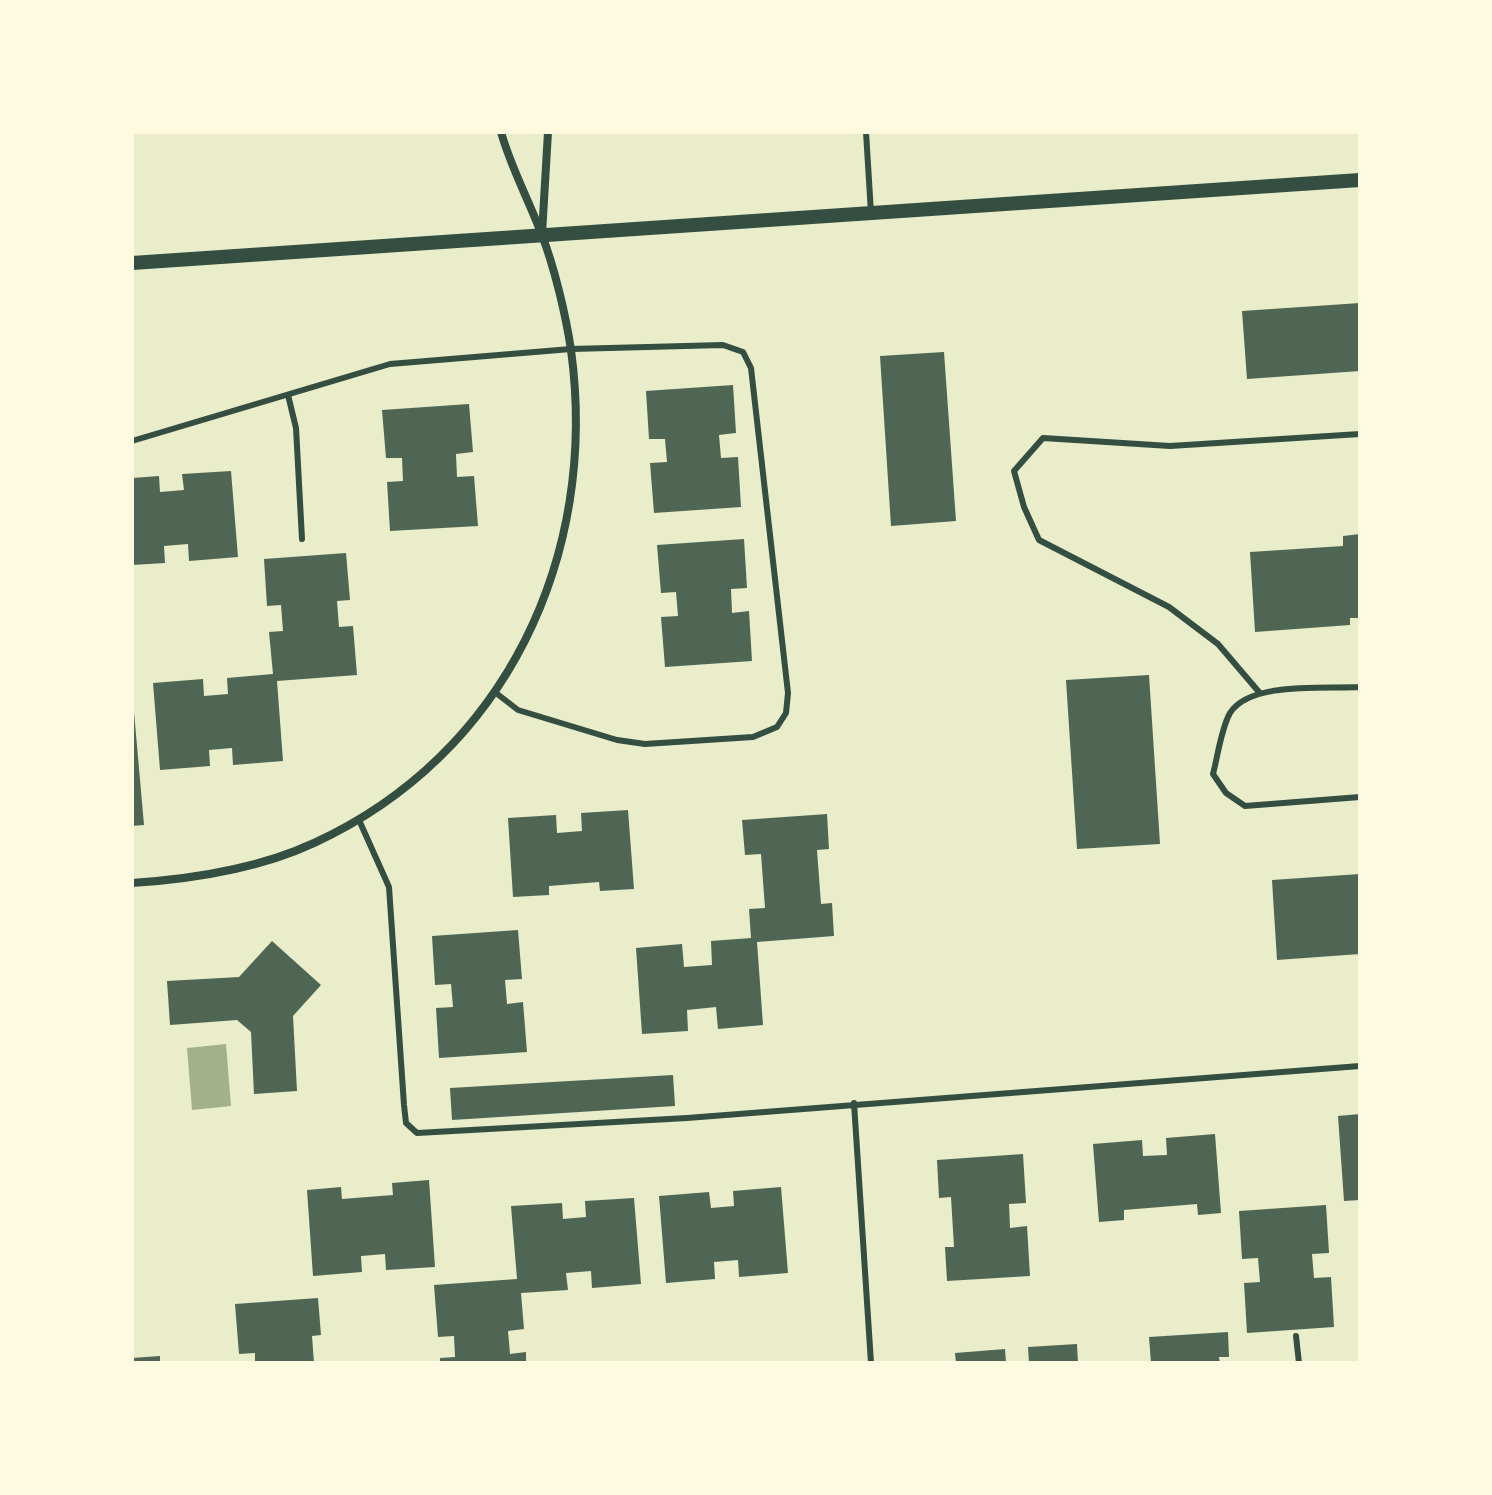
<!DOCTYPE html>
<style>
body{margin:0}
#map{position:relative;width:1492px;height:1495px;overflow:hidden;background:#e9edc9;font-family:"Roboto Condensed",sans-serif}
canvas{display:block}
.frame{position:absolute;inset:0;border:134px solid #fefae0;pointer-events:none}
</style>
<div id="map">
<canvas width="1492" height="1495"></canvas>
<div class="frame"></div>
</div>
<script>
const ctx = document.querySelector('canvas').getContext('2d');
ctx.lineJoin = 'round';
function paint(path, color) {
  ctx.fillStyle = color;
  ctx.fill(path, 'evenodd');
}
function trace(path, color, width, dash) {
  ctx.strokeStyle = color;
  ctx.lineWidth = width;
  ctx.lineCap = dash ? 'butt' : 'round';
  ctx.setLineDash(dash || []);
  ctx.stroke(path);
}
const water = new Path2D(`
 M226,1044L231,1106L192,1110L187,1048Z`);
const building = new Path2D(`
 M1360,303V371L1247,379L1242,311Z
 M944,352L956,521L891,526L880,356Z
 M733,385L736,433L719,435L721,458L738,457L741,507L654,513L650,463L667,462L665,439H649L646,391Z
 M469,404L473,452L456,454L457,477L474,476L478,526L390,531L387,482L403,481L402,458H386L382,410Z
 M231,471L238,557L189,561L188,544L164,546L165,563L132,565V478L159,476L160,492L184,490L182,474Z
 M1360,534V618H1350V625L1255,632L1250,552L1343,546V536Z
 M744,539L747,588L731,589L732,613L749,611L752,661L665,667L661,617L678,616L676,592L661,593L657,545Z
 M346,553L350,600L337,601L339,627L353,626L357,675L277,681L283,761L233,765L232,748L209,750L210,766L160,770L153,683L203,679L204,696L228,694L227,678L273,674L269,632L283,631L281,605L267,606L264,559Z
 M1149,675L1160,844L1077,849L1066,680Z
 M132,689L144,825L132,826Z
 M628,810L634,889L600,891L599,882L549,886V895L513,897L508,818L556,815L557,833L582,831L581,813Z
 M827,814L829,849L817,850L821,904L832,903L834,936L757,942L763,1025L718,1029L716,1007L687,1010L688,1031L642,1034L636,948L682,944L684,967L712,965L711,941L751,938L749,909L765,908L761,854L745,855L742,820Z
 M1360,874V954L1277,960L1272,880Z
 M518,930L522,979L505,980L507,1004L523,1002L527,1052L439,1058L436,1008L453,1007L451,984L435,985L432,936Z
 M272,941L321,985L293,1016L297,1091L254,1094L251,1032L237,1020L170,1025L167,981L239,977Z
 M673,1075L675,1106L452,1120L450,1088Z
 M1360,1114V1200L1344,1201L1338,1116Z
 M1215,1134L1221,1213L1198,1215L1197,1204L1124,1210V1220L1099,1222L1093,1144L1142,1140L1143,1156L1167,1155L1166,1138Z
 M1023,1154L1026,1203L1009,1204L1010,1228L1027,1226L1030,1276L947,1281L945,1247H954L951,1197L939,1198L937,1160Z
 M429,1180L435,1267L386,1270L385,1254L361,1256L362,1272L313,1276L307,1190L341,1187L342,1199L393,1195L392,1183Z
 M781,1187L788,1273L739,1277L738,1260L714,1262L715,1279L666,1283L659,1196L709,1192L711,1208L734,1206L733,1191Z
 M634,1198L641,1284L592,1288L591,1271L566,1273L568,1290L521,1293L524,1329L508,1331L510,1354L526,1352V1363H440V1358L455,1357L454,1336L438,1337L434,1285L517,1279L511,1206L562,1203L563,1219L586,1217L585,1201Z
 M1326,1205L1329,1253L1312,1254L1314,1278L1331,1277L1334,1327L1247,1333L1244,1283L1260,1282L1258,1258L1242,1259L1239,1211Z
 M318,1298L321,1335L312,1336L314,1363H255V1353L239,1354L235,1304Z
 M1228,1332L1229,1357H1219L1220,1363H1151L1149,1337Z
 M1077,1344L1078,1363H1029L1028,1347Z
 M1005,1349L1006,1363H956L955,1353Z
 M160,1356V1363H132V1358Z`);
const service = new Path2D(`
 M866,132L871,213
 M288,395L296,428L302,539
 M132,441L390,364L571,349L723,345L743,352L751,368L788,693L786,713L777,727L753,737L645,744L617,740L518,710L496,693
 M1360,687C1325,689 1250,681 1230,713C1221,729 1218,755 1213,774L1226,793L1245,806L1360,797
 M1259,692L1218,644L1169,607L1039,540L1024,507L1014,471L1043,438L1170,446L1360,434
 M359,820L389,887L404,1105L406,1123L417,1133L687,1118L1360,1066
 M854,1103L871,1363
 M1296,1336L1299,1363`);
const minor = new Path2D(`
 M542,234L548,132
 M132,883C193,879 258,869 314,843C506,755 599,555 571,350C566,316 554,265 541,233C528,198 511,168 501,132`);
const tertiary = new Path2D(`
 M132,263L1360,180`);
paint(water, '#a3b18a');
paint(building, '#4f6655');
trace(service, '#344e41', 6);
trace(minor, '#344e41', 8);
trace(tertiary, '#344e41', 14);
</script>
